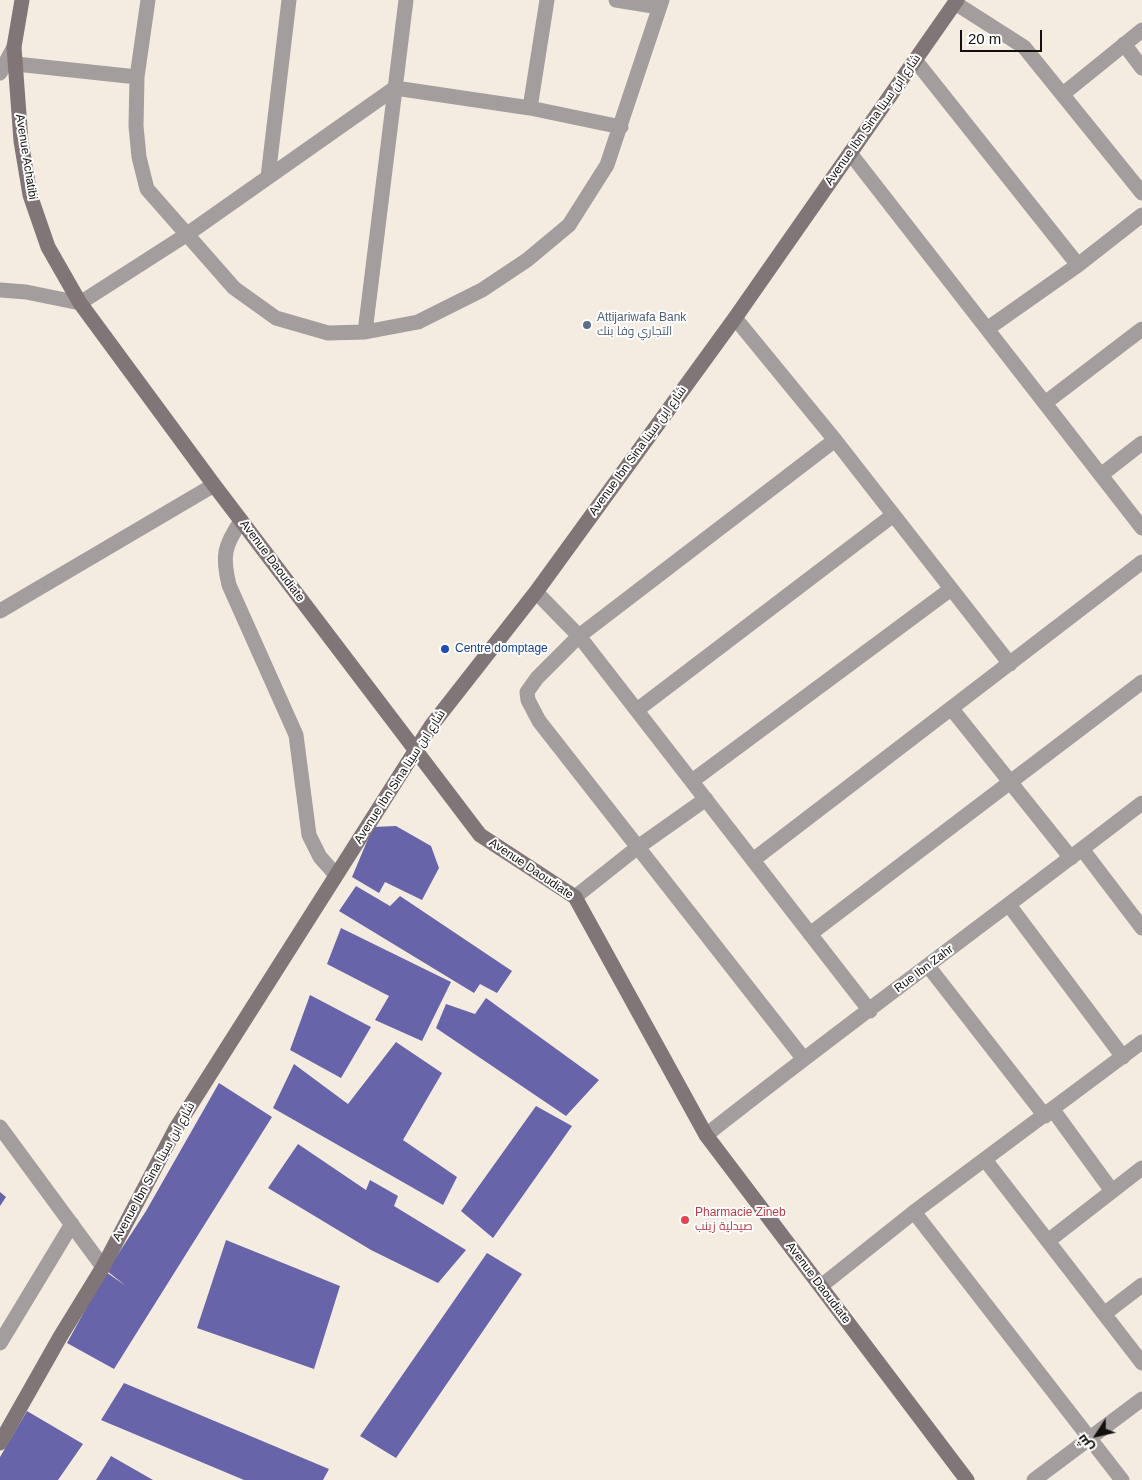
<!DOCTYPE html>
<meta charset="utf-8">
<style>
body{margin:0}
#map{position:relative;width:1142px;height:1480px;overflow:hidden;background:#f5ece1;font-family:Helvetica,Cairo,sans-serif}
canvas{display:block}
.north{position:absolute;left:1072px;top:1410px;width:50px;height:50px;-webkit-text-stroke:4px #fff;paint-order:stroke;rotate:235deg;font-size:14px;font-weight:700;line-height:20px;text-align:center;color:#13100d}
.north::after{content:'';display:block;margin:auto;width:18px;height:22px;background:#13100d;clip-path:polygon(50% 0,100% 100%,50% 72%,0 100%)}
.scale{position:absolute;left:960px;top:30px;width:82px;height:22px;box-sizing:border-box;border:2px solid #13100d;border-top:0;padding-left:6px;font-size:15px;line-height:18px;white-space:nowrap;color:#13100d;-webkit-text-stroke:4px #fff;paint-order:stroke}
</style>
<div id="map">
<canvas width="1142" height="1480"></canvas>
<div class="north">ش</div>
<div class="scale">20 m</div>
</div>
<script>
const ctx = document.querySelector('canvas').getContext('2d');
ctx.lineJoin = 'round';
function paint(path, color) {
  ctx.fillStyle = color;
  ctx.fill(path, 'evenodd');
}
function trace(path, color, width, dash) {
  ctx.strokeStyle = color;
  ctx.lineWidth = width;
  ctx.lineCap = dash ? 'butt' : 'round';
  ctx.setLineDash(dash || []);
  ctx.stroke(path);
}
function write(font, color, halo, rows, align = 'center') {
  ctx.font = font + ' Helvetica,Cairo,sans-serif';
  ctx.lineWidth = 4;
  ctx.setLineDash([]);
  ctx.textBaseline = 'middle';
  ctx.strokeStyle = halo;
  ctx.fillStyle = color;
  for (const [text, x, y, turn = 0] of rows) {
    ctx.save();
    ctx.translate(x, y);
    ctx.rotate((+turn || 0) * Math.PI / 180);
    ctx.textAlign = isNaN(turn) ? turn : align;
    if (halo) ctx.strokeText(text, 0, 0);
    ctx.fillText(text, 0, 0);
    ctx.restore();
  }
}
const building = new Path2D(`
 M396,826L431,846L439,868L422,900L385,882L379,893L352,877L373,827Z
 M356,886L390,906L400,896L512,971L497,993L480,984L474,993L339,911Z
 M341,928L451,982L422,1041L375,1020L389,996L327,964Z
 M310,995L371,1027L341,1078L290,1050Z
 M486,998L599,1080L566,1116L436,1028L446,1004L475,1014Z
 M396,1042L442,1073L403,1140L457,1177L443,1205L273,1108L294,1064L348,1104Z
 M219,1083L272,1117L114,1369L67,1343L106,1272L126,1286L107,1271L146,1211Z
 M536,1106L572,1126L493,1238L461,1211Z
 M298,1144L366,1190L370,1180L398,1196L394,1206L466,1250L438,1283L371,1250L268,1188Z
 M0,1192L6,1197L0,1206Z
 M226,1240L340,1286L314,1369L197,1328Z
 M487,1253L522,1274L396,1458L360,1436Z
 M124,1383L329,1469L323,1480H244L101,1420Z
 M27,1411L83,1444L58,1480H0V1457Z
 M111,1456L153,1480H96Z`);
const lane = new Path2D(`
 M241,521C224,546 222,556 229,585L296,735L309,835L320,857L336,875`);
const street = new Path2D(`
 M148,0L137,77L136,126L139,157L147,189L234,288L276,318L328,333L365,332L418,322L482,290L527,260L569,225L607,165L662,0
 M616,0L659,7
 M955,3L1024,47L1142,193
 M1124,44L1142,68
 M915,60L1078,265
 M16,64L137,77
 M0,73L14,47
 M1063,94L1142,30
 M530,108L547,0
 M850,153L1142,528
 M268,177L289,0
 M0,290L26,292L80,303L186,235L395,88L530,108L621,127
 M735,318L835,440L1010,664
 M987,329L1078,265L1142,215
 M365,332L406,0
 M1045,403L1142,329
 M1101,475L1142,443
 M536,592L579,636L870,1011
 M0,611L214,485
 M951,708L1071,858
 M637,710L892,516
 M692,781L951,589
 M1082,849L1142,928
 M753,860L1142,562
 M575,897L638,847L706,799
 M1009,905L1123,1057
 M810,934L1142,682
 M928,966L1045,1116
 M803,1058L539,721L528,700L527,692L537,678L579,636L835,440
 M1053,1110L1112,1191
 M0,1127L103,1267
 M706,1135C849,1022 997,915 1142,803
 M986,1161L1142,1363
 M914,1212L1122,1480
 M1048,1241L1142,1168
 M821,1286L914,1212L1142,1042
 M1104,1314L1142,1285
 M0,1343L72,1224
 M1034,1480L1142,1399`);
const secondary = new Path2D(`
 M22,0L14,47L21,141L30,195L48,247L80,303L214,485L480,835L575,897L706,1135L967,1480
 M0,1443L60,1337L103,1267L176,1128L431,726L536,592L735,318L957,0`);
const markers = [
 [587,325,5,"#5c6f8a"],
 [445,649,5,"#1a4fb4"],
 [685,1220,5,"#e0444e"]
];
const streetNames = [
 ["Avenue Ibn Sina شارع ابن سينا",873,120,-55],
 ["Avenue Achatibi",26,157,81],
 ["Avenue Ibn Sina شارع ابن سينا",638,451,-54],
 ["Avenue Daoudiate",272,561,53],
 ["Avenue Ibn Sina شارع ابن سينا",400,777,-57],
 ["Avenue Daoudiate",531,869,34],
 ["Rue Ibn Zahr",924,969,-37],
 ["Avenue Ibn Sina شارع ابن سينا",154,1172,-61],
 ["Avenue Daoudiate",818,1283,53]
];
const serviceNames = [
 ["Attijariwafa Bank",597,318],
 ["التجاري وفا بنك",597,332]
];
const transitNames = [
 ["Centre domptage",455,649]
];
const healthNames = [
 ["Pharmacie Zineb",695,1213],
 ["صيدلية زينب",695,1227]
];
paint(building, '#6864a9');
trace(lane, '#a39d9e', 15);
trace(street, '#a39d9e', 15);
trace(secondary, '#807677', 15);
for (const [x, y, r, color] of markers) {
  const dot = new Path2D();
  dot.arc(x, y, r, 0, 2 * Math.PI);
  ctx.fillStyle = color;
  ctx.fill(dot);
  trace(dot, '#fff', 2);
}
write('12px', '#13100d', '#fff', streetNames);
write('12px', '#4e5e75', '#fff', serviceNames, 'left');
write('12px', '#164399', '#fff', transitNames, 'left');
write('12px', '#be3a42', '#fff', healthNames, 'left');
</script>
